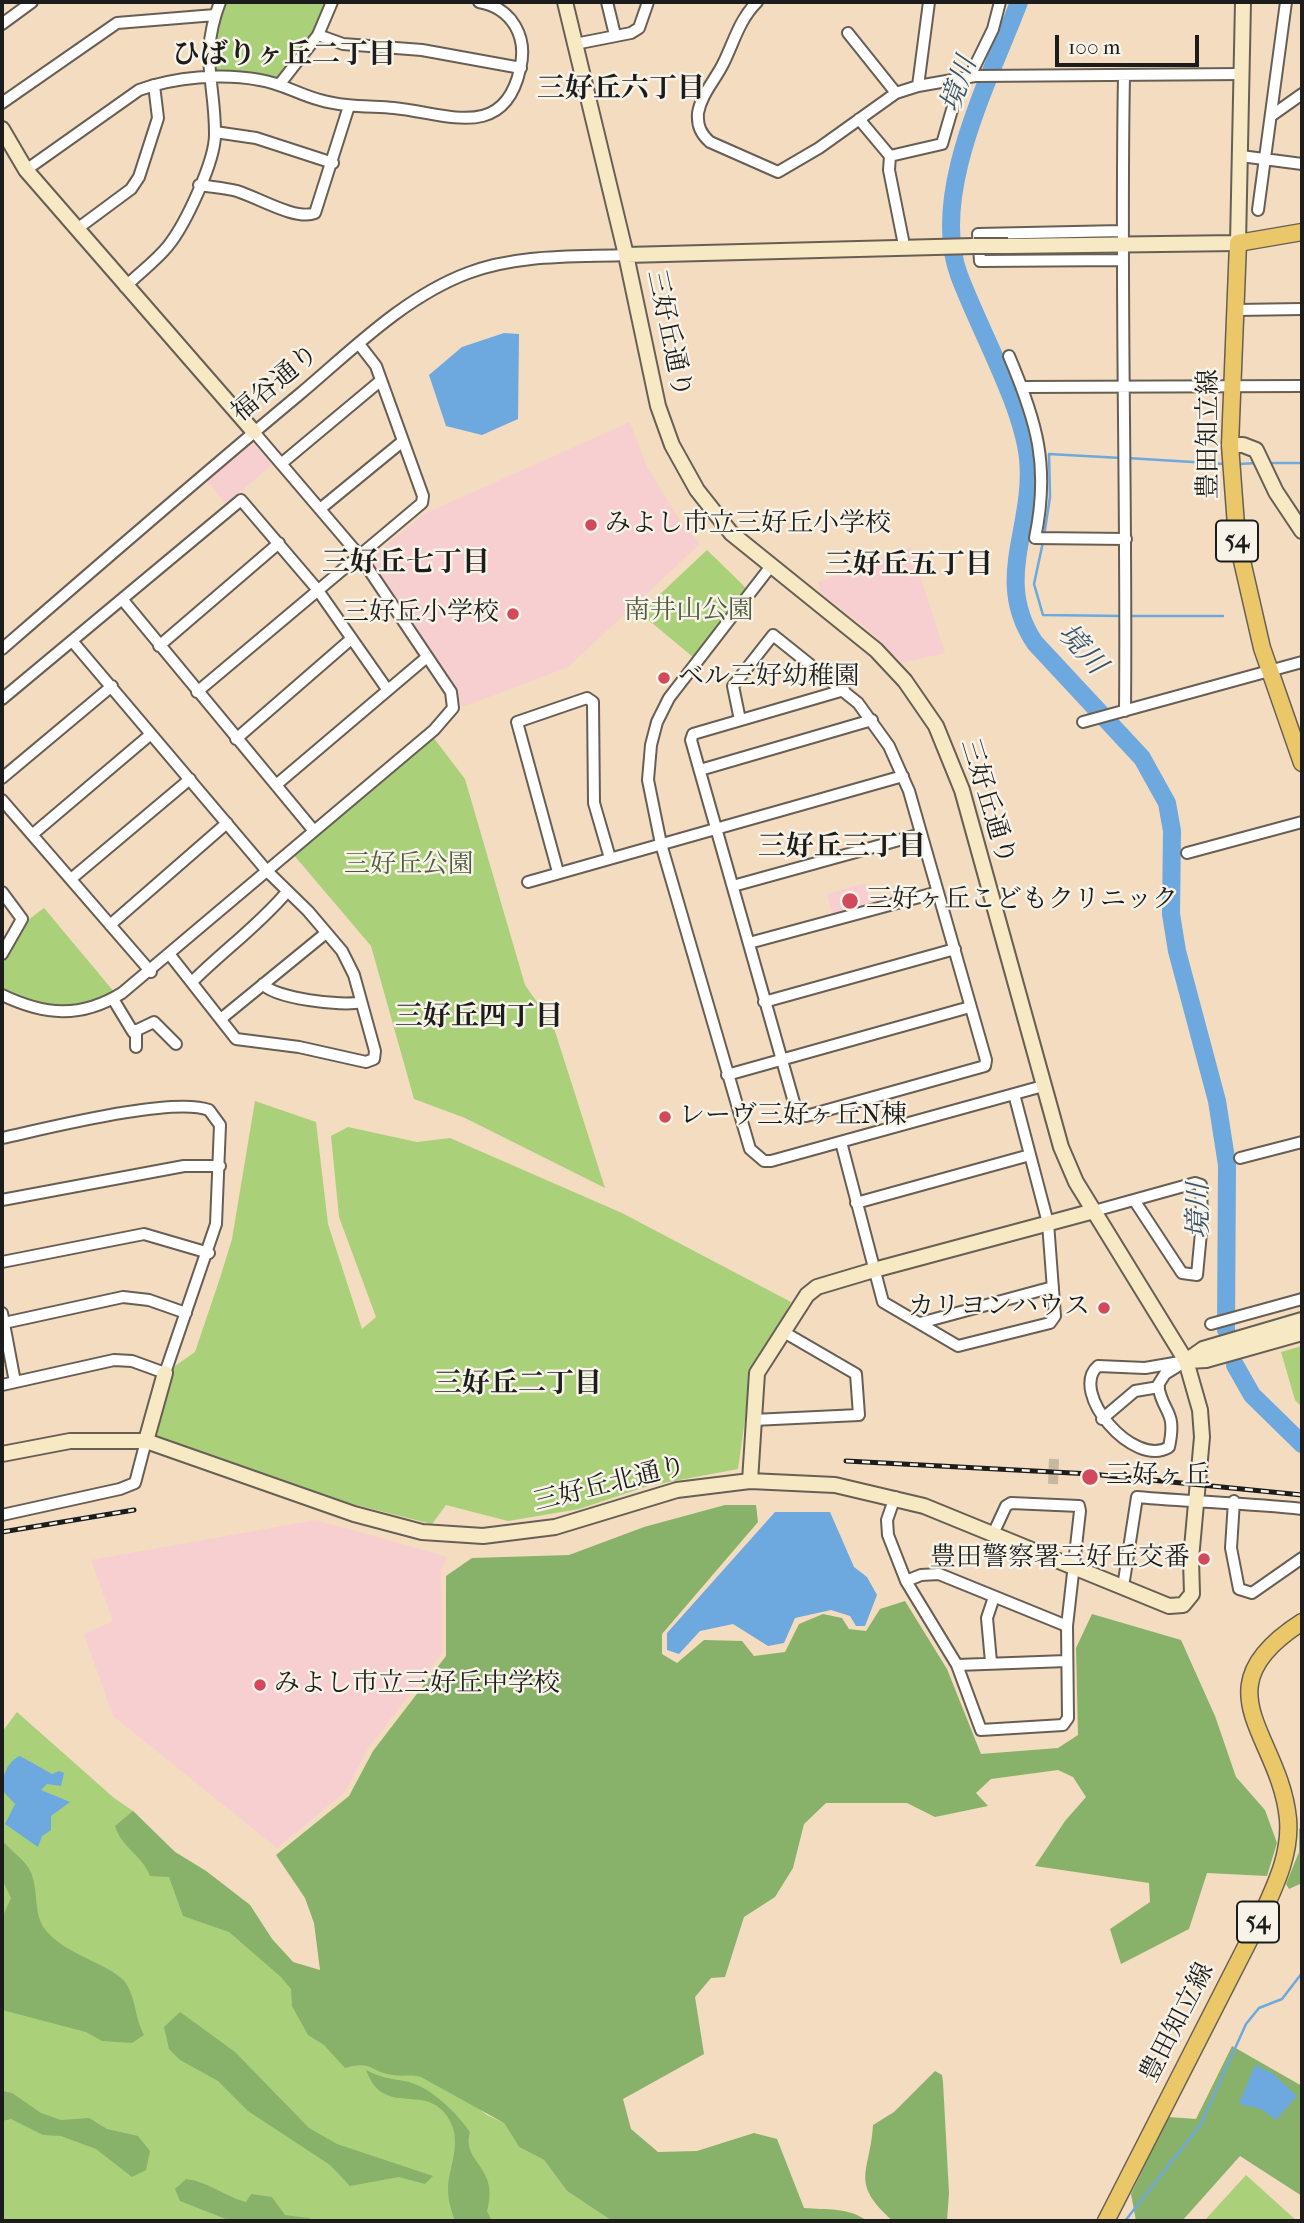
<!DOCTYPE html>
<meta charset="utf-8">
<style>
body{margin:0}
#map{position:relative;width:1304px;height:2223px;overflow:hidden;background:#f3dcc0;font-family:"IM FELL French Canon",serif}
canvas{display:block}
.frame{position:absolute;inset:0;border:4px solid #1c1c1c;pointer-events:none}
.scale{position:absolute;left:1055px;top:35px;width:144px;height:32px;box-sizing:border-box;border:4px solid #1c1c1c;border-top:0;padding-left:9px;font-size:21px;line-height:24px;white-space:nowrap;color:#1c1c1c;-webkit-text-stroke:5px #f7f3e8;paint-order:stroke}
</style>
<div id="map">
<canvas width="1304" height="2223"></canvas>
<div class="frame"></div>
<div class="scale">100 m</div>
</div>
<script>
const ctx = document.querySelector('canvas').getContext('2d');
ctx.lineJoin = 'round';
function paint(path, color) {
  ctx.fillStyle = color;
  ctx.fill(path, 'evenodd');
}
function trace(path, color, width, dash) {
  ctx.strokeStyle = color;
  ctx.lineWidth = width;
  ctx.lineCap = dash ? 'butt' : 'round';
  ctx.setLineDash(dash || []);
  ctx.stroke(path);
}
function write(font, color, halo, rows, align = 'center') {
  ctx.font = font + ' "IM FELL French Canon","Noto Serif JP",serif';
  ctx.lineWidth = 5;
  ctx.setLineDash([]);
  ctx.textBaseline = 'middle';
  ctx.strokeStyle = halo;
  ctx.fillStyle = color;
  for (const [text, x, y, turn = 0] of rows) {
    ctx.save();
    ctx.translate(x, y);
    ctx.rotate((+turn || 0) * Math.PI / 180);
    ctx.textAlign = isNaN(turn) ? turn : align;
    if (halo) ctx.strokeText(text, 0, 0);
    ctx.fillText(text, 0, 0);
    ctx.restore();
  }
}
const built = new Path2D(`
 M630,422L647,467L681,522L700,544L568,667L463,707L368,561L424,514Z
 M253,443L272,465L226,504L207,481Z
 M911,547L945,653L902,663L872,633L821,593L818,582Z
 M865,883L872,908L834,919L827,894Z
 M316,1520L448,1557L441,1570L442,1653L369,1747L345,1792L277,1848L113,1716L84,1634L113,1621L91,1560Z`);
const green = new Path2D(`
 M225,2H328L312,36L279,78L212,70L214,43Z
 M707,550L747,589L693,657L640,613Z
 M433,737L465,779L525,985L553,1025L605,1188L465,1118L414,1099L371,946L293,854Z
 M44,908L115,993C80,1015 41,1006 2,997C2,953 6,935 44,908Z
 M255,1101L316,1122L328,1224L362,1329L376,1317L339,1217L331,1136L348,1127L417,1142L450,1138L622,1213L791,1302L750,1383L738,1469L648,1486L579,1509L508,1521L446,1505L432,1524L240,1476L152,1438L165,1373L195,1352L220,1278L232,1239Z
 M1302,1346V1407L1295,1400L1281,1352Z
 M17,1712L114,1798L133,1811L175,1852L206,1871L250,1905L272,1939L293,1962L487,2115L504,2123L519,2147L544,2160L567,2191L612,2221H2V1732Z
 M1246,2175L1297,2221H1204Z`);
const forest = new Path2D(`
 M725,1505H756L758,1522L662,1634V1654L677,1663L704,1640L742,1641L754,1656L785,1652L799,1624L823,1614L842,1618L849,1629L866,1631L880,1609L905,1601L947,1669L981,1754L1058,1748L1078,1735L1076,1648L1092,1614L1181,1640L1215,1716L1236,1777L1265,1810L1277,1843L1267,1876L1207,1873L1189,1929L1121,1964L1110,1929L1150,1902L1149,1883L1035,1866L1065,1821L1086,1797L1073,1777L1058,1770L991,1779L976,1793L988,1806L935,1817L907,1803H826L804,1824L793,1868L775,1897L744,1917L725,1977L711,1978L695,1997L704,2054L623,2099L631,2129L658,2152L697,2151L754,2133L777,2139L804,2208C826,2210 849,2207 867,2221H612L567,2191L544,2160L519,2147L504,2123L421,2077C410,2074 402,2077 393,2075C370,2072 373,2060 345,2068L324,2045L308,2035L292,2006L291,1989L281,1977L229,1932L183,1916L169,1877L150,1876C143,1856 121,1847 115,1826L133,1811L175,1852L206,1871L250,1905L272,1939L293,1962L320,1970L314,1923L305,1898L276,1855L349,1796L373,1751L446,1656V1576L472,1558L569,1555L644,1527Z
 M1299,1828L1302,1830V1883L1289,1889L1286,1884L1299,1852Z
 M2,1840C9,1849 22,1858 28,1867C40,1886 32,1909 44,1928C64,1956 116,1965 127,1985C136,2000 135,2019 144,2035L132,2043L102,2041L86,2032L2,2010V1918L11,1898L2,1879Z
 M180,2012L235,2052L309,2128L337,2144L433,2176L425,2184L399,2177L350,2186L330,2165L248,2111L218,2081L180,2060L169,2049L164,2027Z
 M1232,2046L1302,2086V2196L1240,2156L1182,2221H1136L1131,2194L1168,2117L1196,2119Z
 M366,2070C382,2078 388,2078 404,2081C429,2085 456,2112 470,2132C461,2163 500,2166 487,2211L492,2221H455C450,2207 446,2194 449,2178C454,2154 462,2132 443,2111C419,2086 383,2116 366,2070Z
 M935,2071L942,2075L943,2082L949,2193L947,2221H893C849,2182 870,2174 873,2125L894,2112Z
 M2,2091L12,2093L41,2113L61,2120L89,2118L107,2129L138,2136L150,2151L146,2170L132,2177L96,2149L61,2136L43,2135L11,2119L2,2121Z
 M186,2179C209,2182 224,2196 246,2202L251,2194L272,2197L285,2215L309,2218L314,2221H231L180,2201L175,2189Z`);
const water = new Path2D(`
 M504,333L519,334L518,419L482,435L446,426L429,375L462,347Z
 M775,1512H830L854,1567L867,1577L877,1595L865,1626H856L850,1616L831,1610L795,1618L784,1643L768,1646L733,1624L700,1631L679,1654L667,1650V1633Z
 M20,1756L52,1774L59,1771L64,1773L61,1786L47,1784L41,1790L70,1802L51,1816V1830L42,1836L38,1847L5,1824L15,1804L2,1790C2,1778 7,1761 20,1756Z
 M1255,2065L1272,2073L1297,2096L1276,2120L1261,2109L1239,2104Z`);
const stream = new Path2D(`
 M1127,458L1225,464
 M1267,463H1302
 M1239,464L1257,463
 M1044,536L1050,497L1049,454L1121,458
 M1043,542L1034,584L1043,615L1122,616
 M1128,616H1223
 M1125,2221L1201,2124L1246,2024L1259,2008L1282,1999L1302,1973`);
const river = new Path2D(`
 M1019,2C990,79 929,194 959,275C979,329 1022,404 1028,458C1035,528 992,579 1035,643L1142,758L1167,803L1172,831L1171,914L1177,951L1217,1101L1227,1165L1226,1330
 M1235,1365L1252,1395L1302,1444`);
const streetTunnel = new Path2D(`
 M1053,1484L1054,1459`);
const street = new Path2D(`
 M607,2L615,35
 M757,2C739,20 734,42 723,64C715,80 701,95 698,113C697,126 701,134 710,142L778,172L819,148L896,93L918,86L975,76L1243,74
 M2,24L32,2
 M848,33L896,93
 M318,35L343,44L422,50L521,68
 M575,44L631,33L639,28L648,2
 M970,76L993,29L1000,2
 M1124,76C1120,288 1127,499 1125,711
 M279,85L318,35L332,2
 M918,86L929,2
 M2,103L117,23L215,15
 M1271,116L1302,94
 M859,119L890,156L889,170L903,240
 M215,132L256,138L333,163
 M890,156L942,144L961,79
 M1241,156L1302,164
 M26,170L139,90C175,77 221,73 260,80C281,83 300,95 320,100C344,107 369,106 394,108C445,113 504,142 520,69C528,38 513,8 479,2
 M199,185C211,187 225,188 237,191C257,197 296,221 315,213L349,106
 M1258,210L1286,2
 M77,229L131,189L139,177L158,118L154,85
 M1121,260L980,261L978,234L1122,231
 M125,287C139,273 156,261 168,246C185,225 216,160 215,133C215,81 199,57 220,2
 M1236,310L1302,309
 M1009,356C1037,422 1050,466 1035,538L1126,539
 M1022,387L1302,386
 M282,463L379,382
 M320,509L403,441
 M771,566L669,698L657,722L651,745L648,780L661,844L750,1149L764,1161H771L1043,1086
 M122,599L314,831
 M73,642L267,871L308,911L342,951L354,975L375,1051L374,1059L366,1062L299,1047L236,1039L170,955
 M159,646L279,543
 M2,649C101,563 200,477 301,393C352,350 404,297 468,273C517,254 575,257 626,255
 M197,692L422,503L423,496L376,366L359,344
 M2,699L241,500L317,589L387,689
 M740,720L733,686L773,635L858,703L889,746L909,791L986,1060L985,1066L806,1116L797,1113L691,740L693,734L844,690
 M1083,722L1302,662
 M236,739L350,640
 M700,770L872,720
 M2,778L112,686
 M276,785L427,657
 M2,800L151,972
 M33,834L151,734
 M1187,853L1302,822
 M558,872L517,722L587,698L593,702L594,803L610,858
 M71,879L190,779
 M528,882L903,776
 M733,886L921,834
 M2,892L22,919L2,954
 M110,925L227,823
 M749,943L938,892
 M192,982C223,951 258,926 286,893
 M263,984C273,998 343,1007 361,1002
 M2,995C44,1015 80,1019 122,993L434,730L453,708L451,692L359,555L254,432
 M113,999L133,1032L154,1022L176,1044
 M764,1002L955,949
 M222,1018L326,933
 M136,1047V1030
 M727,1075L970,1007
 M2,1138C44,1129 173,1096 209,1110L220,1125L216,1224L165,1373L132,1361L114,1360L2,1385
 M841,1142L883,1302L958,1346L1050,1323L1055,1316L1048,1223L1014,1094
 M1240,1158L1302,1142
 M2,1200L184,1166H220
 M856,1203L1030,1155
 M1094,1211L1195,1183L1201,1185L1202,1222L1197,1275L1182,1273L1134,1200
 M2,1262L144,1234L209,1253
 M2,1313L15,1382
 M4,1323L123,1297L149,1300L186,1313
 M920,1323L1053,1287
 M1211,1324L1302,1299
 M1186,1361L1165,1374L1158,1385C1163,1415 1177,1409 1169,1447C1134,1469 1068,1392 1098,1366L1145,1368Z
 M1102,1419L1135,1391L1159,1387
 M753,1420L859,1415L856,1374L782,1331
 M895,1497L887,1520L888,1535L906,1581L957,1665L981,1730L1063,1725L1068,1718L1067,1626L1080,1511L1079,1506L1011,1503L1006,1506L993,1534
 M1234,1501L1231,1548L1239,1589L1252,1593L1302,1558
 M2,1515L120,1489L135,1483L146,1441
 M906,1581L921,1575L939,1574L1067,1626
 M1123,1587L1137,1497C1192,1502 1247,1503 1302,1509
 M991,1662L987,1618L994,1597
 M957,1665L1067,1661`);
const secondary = new Path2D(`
 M2,129L26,170L254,432
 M1008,246L1238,243L1243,2
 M626,255L974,246
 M1230,445H1243L1256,450L1276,492L1302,531
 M1186,1361L1203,1349L1302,1320
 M1188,1361L1206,1360L1302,1333
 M146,1441L165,1373
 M2,1454L70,1441H146L354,1514L422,1532L483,1536L555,1527L677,1490L750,1481L835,1485L924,1506L1169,1606L1183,1605L1192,1594L1191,1559L1202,1437L1200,1410L1186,1361L1076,1182L1061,1147L962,790L936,726L905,681L876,650L731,533L697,490L672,445L658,406L626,255L565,2
 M750,1481L757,1373L807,1295L817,1287L874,1270L1094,1211`);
const primary = new Path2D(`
 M1302,232L1238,243L1230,445L1237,539L1262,648L1302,763
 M1106,2221L1261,1917C1275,1886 1291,1854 1288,1819C1280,1734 1197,1689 1302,1622`);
const rail = new Path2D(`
 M846,1461L1091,1474L1302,1495
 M2,1532L134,1510`);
const secondaryBridge = new Path2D(`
 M974,246H1008`);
const markers = [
 [591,525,7,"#d1495b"],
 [513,614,7,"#d1495b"],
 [664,678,7,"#d1495b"],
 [850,901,9,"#d1495b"],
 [665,1117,7,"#d1495b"],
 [1104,1308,7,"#d1495b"],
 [1090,1477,9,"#d1495b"],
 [1204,1559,7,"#d1495b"],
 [260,1685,7,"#d1495b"]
];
const shields = [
 [1237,541,42],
 [1258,1922,42]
];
const shieldNames = [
 ["54",1237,541],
 ["54",1258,1922]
];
const streetNames = [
 ["三好丘通り",668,334,78],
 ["福谷通り",276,384,-40],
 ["豊田知立線",1210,434,-90],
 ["三好丘通り",987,802,73],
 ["三好丘北通り",610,1485,-14],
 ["豊田知立線",1178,2023,-63]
];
const poiNames = [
 ["みよし市立三好丘小学校",605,525],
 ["三好丘小学校",499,614,"right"],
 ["ベル三好幼稚園",678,678],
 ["三好ヶ丘こどもクリニック",866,901],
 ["レーヴ三好ヶ丘N棟",679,1117],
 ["カリヨンハウス",1090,1308,"right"],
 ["三好ヶ丘",1106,1477],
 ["豊田警察署三好丘交番",1190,1559,"right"],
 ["みよし市立三好丘中学校",274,1685]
];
const parkNames = [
 ["南井山公園",689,612],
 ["三好丘公園",409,866]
];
const neighbourhoodNames = [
 ["ひばりヶ丘二丁目",284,56],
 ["三好丘六丁目",621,90],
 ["三好丘七丁目",406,564],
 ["三好丘五丁目",909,566],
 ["三好丘三丁目",842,848],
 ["三好丘四丁目",479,1018],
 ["三好丘二丁目",518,1385]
];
const waterNames = [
 ["境川",960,85,-70],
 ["境川",1081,650,48],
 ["境川",1200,1211,-90]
];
paint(built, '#f7cfd0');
paint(green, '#abd07a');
paint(forest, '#88b26a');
paint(water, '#6da8de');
trace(stream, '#6da8de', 2.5);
trace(river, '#6da8de', 18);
trace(streetTunnel, '#c8b69f', 10, [10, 5]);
trace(street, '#675f55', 14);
trace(secondary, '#675f55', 18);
trace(primary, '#675f55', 19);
trace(street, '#fff', 10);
trace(secondary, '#f7e9c3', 14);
trace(primary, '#eac769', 16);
trace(rail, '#1c1c1c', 5);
trace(rail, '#f7f3e8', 2.5, [8]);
trace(secondaryBridge, '#675f55', 18, []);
trace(secondaryBridge, '#f7e9c3', 14);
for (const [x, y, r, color] of markers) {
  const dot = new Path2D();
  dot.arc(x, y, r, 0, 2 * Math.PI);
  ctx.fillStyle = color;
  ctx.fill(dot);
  trace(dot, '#f7f3e8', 2.5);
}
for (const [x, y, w] of shields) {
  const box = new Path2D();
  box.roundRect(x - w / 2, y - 20.5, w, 41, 5);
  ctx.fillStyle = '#f7f3e8';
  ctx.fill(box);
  trace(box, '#1c1c1c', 2);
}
write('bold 24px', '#1c1c1c', null, shieldNames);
write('26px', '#1c1c1c', '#f7f3e8', streetNames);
write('26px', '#1c1c1c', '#f7f3e8', poiNames, 'left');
write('26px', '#4e5b3d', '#f7f3e8', parkNames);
write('bold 28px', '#1c1c1c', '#f7f3e8', neighbourhoodNames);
write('italic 28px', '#3c546a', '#f7f3e8', waterNames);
</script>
